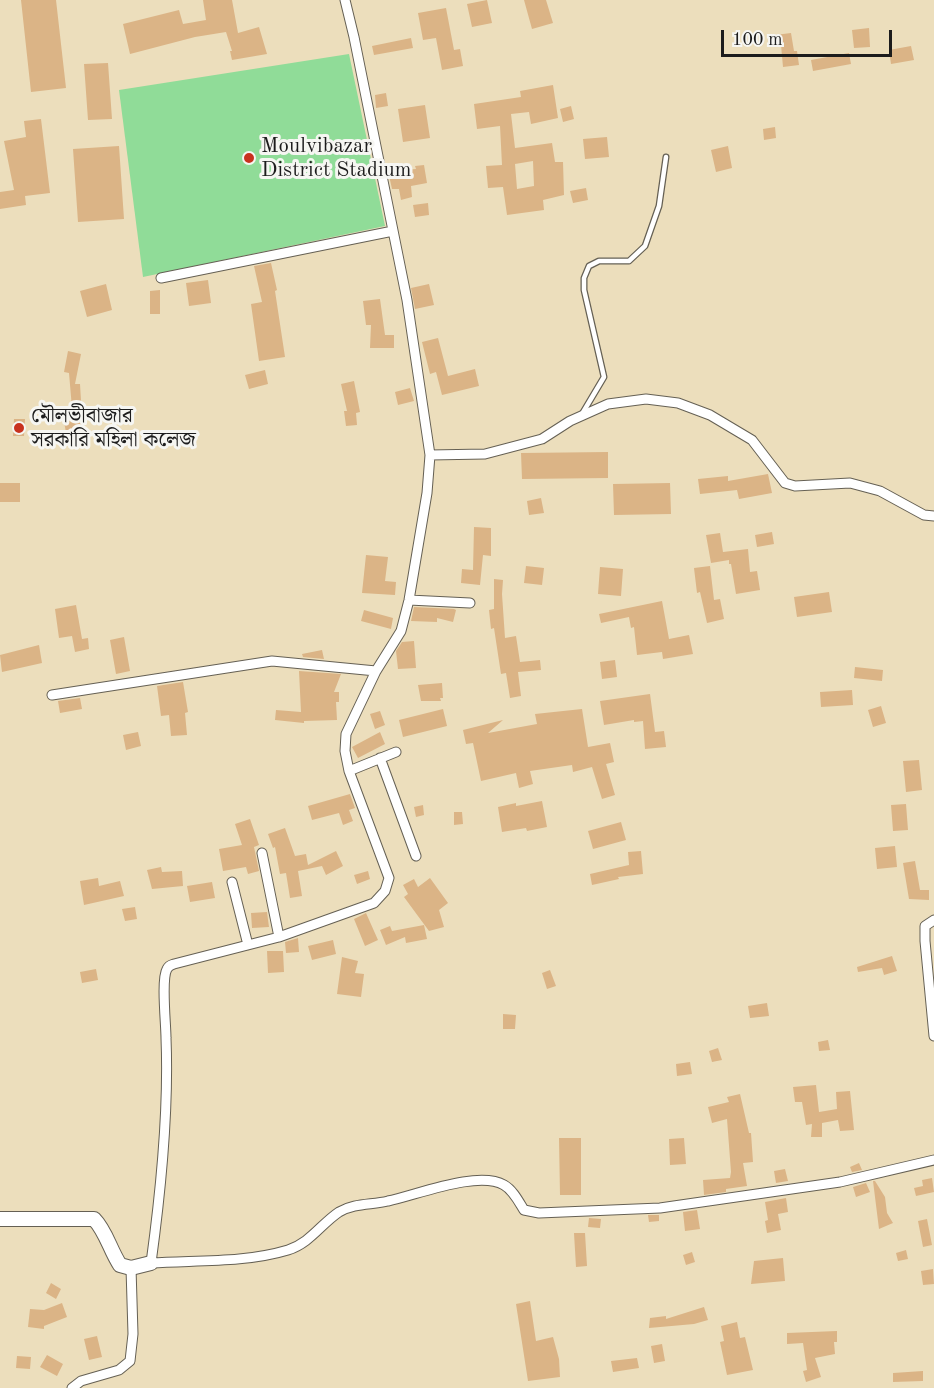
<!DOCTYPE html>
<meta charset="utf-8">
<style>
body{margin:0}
#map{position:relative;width:934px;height:1388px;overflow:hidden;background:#ecdebc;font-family:"Old Standard TT",serif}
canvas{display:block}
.scale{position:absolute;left:721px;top:30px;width:171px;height:27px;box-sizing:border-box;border:3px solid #1c1c1c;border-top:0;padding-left:8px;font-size:18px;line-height:21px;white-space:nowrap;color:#1c1c1c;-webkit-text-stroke:4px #f6f6f2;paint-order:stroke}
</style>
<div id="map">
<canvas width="934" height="1388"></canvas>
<div class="scale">100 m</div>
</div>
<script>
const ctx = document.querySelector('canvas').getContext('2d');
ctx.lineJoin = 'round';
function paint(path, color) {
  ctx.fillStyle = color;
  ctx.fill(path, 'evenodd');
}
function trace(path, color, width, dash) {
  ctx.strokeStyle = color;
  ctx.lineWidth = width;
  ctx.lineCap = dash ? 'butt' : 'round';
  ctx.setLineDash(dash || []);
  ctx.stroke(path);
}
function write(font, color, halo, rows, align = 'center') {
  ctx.font = font + ' "Old Standard TT","Noto Serif Bengali",serif';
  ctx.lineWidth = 6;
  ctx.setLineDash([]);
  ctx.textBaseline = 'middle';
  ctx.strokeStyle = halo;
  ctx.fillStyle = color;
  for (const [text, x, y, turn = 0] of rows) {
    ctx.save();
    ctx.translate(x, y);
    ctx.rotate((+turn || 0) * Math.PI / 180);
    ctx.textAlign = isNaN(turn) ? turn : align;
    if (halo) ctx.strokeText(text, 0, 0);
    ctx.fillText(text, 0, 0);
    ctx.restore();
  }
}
const green = new Path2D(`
 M349,54L385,226L143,277L119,90Z`);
const building = new Path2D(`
 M21,0H56L66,88L31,92Z
 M203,0H232L238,33L259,27L267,54L232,60L230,51H232L226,32L195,37L130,54L123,24L179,10L183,24L206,20Z
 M487,0L492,23L472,27L467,4Z
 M524,0H546L553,23L532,29Z
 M446,8L454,50L460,49L463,66L442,70L436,38L423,40L418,13Z
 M869,28L870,47L854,48L852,30Z
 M791,33L794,51H797L799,65L783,67L781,45L776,46L775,35Z
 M411,38L413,48L374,55L372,46Z
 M911,46L914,60L891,64L889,50Z
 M849,53L851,64L813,71L811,60Z
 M108,63L112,119L88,120L84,64Z
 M553,85L558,118L531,124L529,112L511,114L515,148L552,143L555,162H563L564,195L543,200L544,210L507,215L503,187L488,188L486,166L502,165L500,126L477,129L474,104L521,97L520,91ZM533,161L534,186L517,189L515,164Z
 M386,93L388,106L376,108L375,95Z
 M425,105L430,138L403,142L398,109Z
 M571,106L574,119L563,122L560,109Z
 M41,119L50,193L25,196L26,205L0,209V192L14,190L4,141L26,137L24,121Z
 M775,127L776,138L764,140L763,129Z
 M607,137L609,157L585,159L583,139Z
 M119,146L124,219L78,222L73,149Z
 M728,146L732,168L716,172L711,150Z
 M424,165L427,183L411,186L412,197L401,200L399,189H392L388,171L416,169L415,166Z
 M586,188L588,200L573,203L570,191Z
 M428,203L429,215L415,217L413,205Z
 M271,263L277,290L275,291L285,357L259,361L251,304L262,302L254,266Z
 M208,280L211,303L189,306L186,283Z
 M106,284L112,310L87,317L80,291Z
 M429,284L434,305L415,309L411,288Z
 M160,290V314H150V291Z
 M380,299L385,335H394V348H370L371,325H366L363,301Z
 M438,338L448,376L475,369L479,386L442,395L436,372L430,374L422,342Z
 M68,351L81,354L75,384H80L82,418H84L86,430L66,433L64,421L73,420L69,373L64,372Z
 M265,370L268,384L249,389L245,375Z
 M354,381L360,412L356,413L357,425L346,426L344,411H347L341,384Z
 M410,388L414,401L398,405L395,392Z
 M14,419H25L24,436H13Z
 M608,452V478L522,479L521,453Z
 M768,474L772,493L739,499L737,490L700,494L698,479L728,476V481Z
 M0,483H20V502H0Z
 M670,483L671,514L614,515L613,484Z
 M541,498L544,513L529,515L527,501Z
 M474,527L491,528V556L483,555L480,585L461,583L462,569L473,570Z
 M772,532L774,544L757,547L755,535Z
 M720,533L723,552L748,549L750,572L757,571L760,590L736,594L731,564H729V560L711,563L706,535Z
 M366,555L388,557L385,581L396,582L395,595L362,593Z
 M526,566L544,568L542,585L524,583Z
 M710,566L714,600L720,599L724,619L707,623L700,592L697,593L694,568Z
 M600,567L623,569L621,596L598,594Z
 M494,579L503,580L502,594L505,638L516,636L520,662L540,660L541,670L518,672L521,696L510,698L506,673L501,674L494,628L491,629L489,610L494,609Z
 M829,592L832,612L797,617L794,597Z
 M662,601L669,639L689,635L693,654L663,659L662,652L637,655L634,627L631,628L629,617L601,623L599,614Z
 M76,605L82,639L88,638L89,649L75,652L72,636L59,638L55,609Z
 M414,607L454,609L456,610L453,622L437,618V622L411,621Z
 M364,610L393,618L391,629L361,621Z
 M124,637L130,671L116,674L110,640Z
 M414,641L416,668L398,669L396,651L402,642Z
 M39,645L42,663L2,672L0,655Z
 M322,650L324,659L303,657L302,654Z
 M615,660L617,677L602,679L600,662Z
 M855,667L883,670L882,681L854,678Z
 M299,671L341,674L334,692H339V702H336L337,720L304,721V723L275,720L276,710L301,712Z
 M183,682L188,712L185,713L187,735L171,736L169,715L161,716L157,686Z
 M442,683L443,698H440L441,701H421L418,685Z
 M852,690L853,705L821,707L820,692Z
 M650,694L655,732L664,731L666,747L645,749L643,721L634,722V720L604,725L600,701Z
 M80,698L82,709L60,713L58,701Z
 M881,706L886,723L873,727L868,710Z
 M443,709L447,726L403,737L399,720Z
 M582,709L588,747L610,743L614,762L606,764L615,795L602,799L592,767L573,772L572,765L530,771L533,784L519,788L516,773L481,781L473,743L466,744L463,730L503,720L488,733L537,724L535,714Z
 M380,711L385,725L375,729L370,714Z
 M138,732L141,746L126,750L123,735Z
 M380,732L385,744L358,758L352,747Z
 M919,760L922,790L906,792L903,761Z
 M350,794L355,808L349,810L353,821L343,825L339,813L312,820L308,806Z
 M542,801L547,827L527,831L526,828L502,832L498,807L516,803V806Z
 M906,804L908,830L893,831L891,805Z
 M423,805L424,815L416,817L414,807Z
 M454,812H462L463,824L454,825Z
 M250,819L259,845L254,847L259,871L248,874L246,867L223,871L219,849L242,845L235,824Z
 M621,822L626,840L593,849L588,831Z
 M285,828L295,856L306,854L308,865L336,851L343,866L326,875L322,866L298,871L302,896L290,898L286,873L280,874L275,847L273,848L268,834Z
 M895,846L897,867L877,869L875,848Z
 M641,851L643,874L618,877L619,879L592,885L590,874L629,865L628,852Z
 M915,861L920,890H929V900L909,899L903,863Z
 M161,867L162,872L182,871L183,886L152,889L147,870Z
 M368,871L370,879L357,884L354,875Z
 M98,878L99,886L120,881L124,896L84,905L80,881Z
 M430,878L448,903L439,910L444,927L429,931L404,897L408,894L403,885L414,879L418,887Z
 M212,882L215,898L190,902L187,886Z
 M135,907L137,919L125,921L122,909Z
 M267,912L269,927L252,928L251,913Z
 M366,913L378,940L365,946L354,919Z
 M424,925L427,939L406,943L405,937L386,945L380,930L390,926L392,931Z
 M298,938L299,952L286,953L285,942Z
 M333,940L336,954L312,960L308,946Z
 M267,951H283L284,972L268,973Z
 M892,956L897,971L884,975L882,968L858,972L857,967Z
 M342,957L358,961L355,973L364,974L361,997L337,994Z
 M96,969L98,980L82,983L80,972Z
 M550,970L556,986L547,989L542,973Z
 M767,1003L769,1016L750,1018L748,1006Z
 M503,1014L516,1015L515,1029H503Z
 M828,1040L830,1050L819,1051L818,1042Z
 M718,1048L722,1060L712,1062L709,1051Z
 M690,1062L692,1074L677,1076L676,1064Z
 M816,1085L819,1112L837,1109L836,1092L850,1091L854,1130L840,1131L838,1120L822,1123V1137H811L812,1124L806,1125L802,1102H795L793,1087Z
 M740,1094L749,1133H751L753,1162L743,1163L747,1186L726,1189V1192L704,1195L703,1180L730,1178L731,1172L727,1119L712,1123L708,1107L729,1102L727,1097Z
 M559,1138H581V1195H560Z
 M684,1138L686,1164L670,1165L669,1139Z
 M859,1163L862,1170L852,1172L850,1167Z
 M785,1169L788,1181L776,1183L774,1171Z
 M932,1178L934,1192L916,1196L914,1188L923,1186L922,1180Z
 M873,1181H875L885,1197L887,1213L893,1223L879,1229Z
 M866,1183L870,1192L856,1197L853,1187Z
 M786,1198L788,1212L778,1214L781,1230L767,1233L765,1221L768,1220L765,1202Z
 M697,1210L700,1229L685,1231L683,1212Z
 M648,1215H659V1221L649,1222Z
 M589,1218L601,1219L600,1228L588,1227Z
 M927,1219L932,1245L923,1247L918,1221Z
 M574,1233H585L587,1266L576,1267Z
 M906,1250L908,1259L898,1261L896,1253Z
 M692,1252L695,1262L686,1265L683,1255Z
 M783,1258L785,1281L751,1284L754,1261Z
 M933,1269L934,1284L923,1285L921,1271Z
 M51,1283L61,1289L56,1299L46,1293Z
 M530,1301L536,1341L553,1337L559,1359L560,1377L528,1381L516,1304Z
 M62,1303L67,1317L44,1326V1329L28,1327L30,1309L44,1310Z
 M704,1307L708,1320L694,1324L649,1328L650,1318L666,1316V1319Z
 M737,1322L740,1338L745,1337L753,1370L727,1375L720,1342L724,1341L721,1326Z
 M837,1331V1342H834L835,1354L815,1358L821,1377L806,1382L803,1371L807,1370L803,1343L787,1344V1333Z
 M97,1336L102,1357L89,1360L84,1339Z
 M662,1344L665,1361L654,1363L651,1346Z
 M47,1355L63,1364L57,1376L40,1367Z
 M17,1356L31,1357L30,1369L16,1368Z
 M637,1358L639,1368L613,1372L611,1361Z
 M923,1371V1381L893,1382V1373Z`);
const lane = new Path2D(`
 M582,414L604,377L584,290V278L589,266L599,261H629L645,246L659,206L666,157`);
const street = new Path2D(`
 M345,0L354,37L407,300L430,455L427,493L409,600L401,631L376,671L346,734L345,751L349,771L389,878L385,891L374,903L279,937L174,964C171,965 169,965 167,969C161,979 166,1024 166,1038C169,1111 161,1190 151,1263C196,1260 245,1263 288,1250C310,1243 321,1224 339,1212C354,1203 372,1205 388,1201C417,1195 478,1170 504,1185C513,1190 519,1202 524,1210L539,1213L660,1208L840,1182L934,1160
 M161,278L393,231
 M430,455L485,454L542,439L570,421L608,404L646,399L678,403L710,415L752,440L785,483L795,486L850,483L880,491L924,515L934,516
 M409,600L470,603
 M52,695L272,661L376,671
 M380,758L416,856
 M349,771L396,752
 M262,853L279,937
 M232,882L248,945
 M934,920L925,926V941L934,1036
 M72,1388L81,1381L119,1370L130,1361L133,1334L131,1268`);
const secondary = new Path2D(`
 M0,1219H94C106,1231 110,1250 120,1265L131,1268L151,1263`);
const markers = [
 [249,158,6,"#c8321e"],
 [19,428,6,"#c8321e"]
];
const poiNames = [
 ["Moulvibazar",261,146],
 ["District Stadium",261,170],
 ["মৌলভীবাজার",31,416],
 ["সরকারি মহিলা কলেজ",31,440]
];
paint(green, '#90dc98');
paint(building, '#dbb486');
trace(lane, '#656054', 7);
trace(street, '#656054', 11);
trace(secondary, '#656054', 16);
trace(lane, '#fff', 4.5);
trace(street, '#fff', 9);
trace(secondary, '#fff', 14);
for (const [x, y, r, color] of markers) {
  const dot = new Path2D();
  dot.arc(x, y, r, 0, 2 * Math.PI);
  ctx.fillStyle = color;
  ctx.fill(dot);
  trace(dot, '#f6f6f2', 2);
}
write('21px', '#1c1c1c', '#f6f6f2', poiNames, 'left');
</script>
